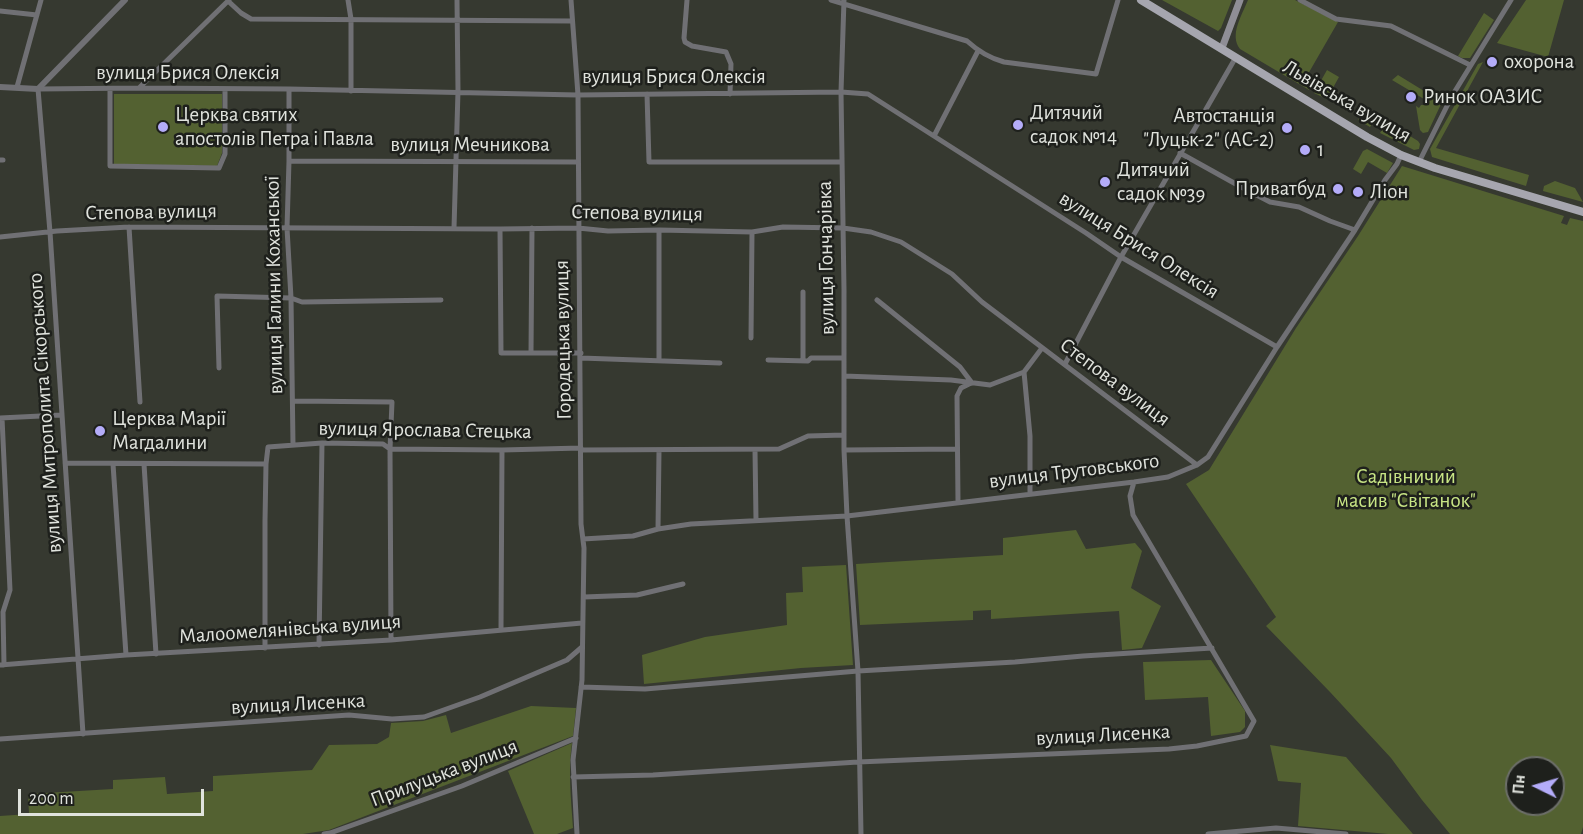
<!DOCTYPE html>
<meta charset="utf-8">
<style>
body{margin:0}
#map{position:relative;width:1583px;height:834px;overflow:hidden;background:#363930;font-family:"Alegreya Sans",sans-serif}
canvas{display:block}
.north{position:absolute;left:1505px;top:756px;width:60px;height:60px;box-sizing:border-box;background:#1e201c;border:2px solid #6c6e69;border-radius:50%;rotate:275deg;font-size:16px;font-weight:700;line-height:24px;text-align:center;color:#e0e3dd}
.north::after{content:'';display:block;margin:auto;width:21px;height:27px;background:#b4acf9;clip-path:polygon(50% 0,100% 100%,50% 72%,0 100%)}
.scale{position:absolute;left:18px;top:789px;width:186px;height:27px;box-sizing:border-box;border:3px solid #e0e3dd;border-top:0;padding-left:8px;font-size:18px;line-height:21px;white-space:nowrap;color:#e0e3dd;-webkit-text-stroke:4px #1e201c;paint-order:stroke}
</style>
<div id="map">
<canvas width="1583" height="834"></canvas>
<div class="north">Пн</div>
<div class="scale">200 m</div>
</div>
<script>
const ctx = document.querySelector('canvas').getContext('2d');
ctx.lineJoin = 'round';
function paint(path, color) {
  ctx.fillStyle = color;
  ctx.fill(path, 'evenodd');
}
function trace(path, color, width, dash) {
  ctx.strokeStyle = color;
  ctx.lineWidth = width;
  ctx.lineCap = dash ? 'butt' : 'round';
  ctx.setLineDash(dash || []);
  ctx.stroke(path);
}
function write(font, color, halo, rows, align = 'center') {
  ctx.font = font + ' "Alegreya Sans",sans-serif';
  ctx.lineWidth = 5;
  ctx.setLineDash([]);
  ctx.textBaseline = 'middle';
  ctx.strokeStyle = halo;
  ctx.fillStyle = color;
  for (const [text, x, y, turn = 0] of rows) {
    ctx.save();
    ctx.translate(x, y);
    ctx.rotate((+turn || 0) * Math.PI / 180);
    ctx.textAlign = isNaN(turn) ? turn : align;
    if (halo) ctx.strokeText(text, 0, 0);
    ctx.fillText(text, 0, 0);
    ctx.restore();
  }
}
const green = new Path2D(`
 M1162,0H1232L1221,28L1218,31Z
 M1248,0H1295L1338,22L1304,81L1312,85L1309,90L1240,49C1229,35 1242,15 1248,0Z
 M1526,0H1564L1548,57L1497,43Z
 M1484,13L1494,20L1470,58H1462L1458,56Z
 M1483,62L1436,148L1529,175L1526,186L1432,157L1430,149L1478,64Z
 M1327,70L1339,77L1329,95L1346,101L1345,104L1335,103L1314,93Z
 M1398,75L1442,102L1428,132L1423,133L1420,130L1416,106L1419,108L1421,105H1423L1424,99L1392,80Z
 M114,94H222V153L217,166L114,164Z
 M1366,111L1371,112L1418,141L1420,144L1419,149L1414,150L1380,133L1383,128L1373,122L1370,127L1358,120L1362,113Z
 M1367,149L1393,163L1387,173L1368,162L1361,174L1353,169L1363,151Z
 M1402,166L1564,216L1561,223L1567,225L1570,218L1583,221V827L1581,834H1450L1422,800L1391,758L1330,692L1266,626L1276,617L1186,484L1209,470L1296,328L1358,236ZM1517,768H1553V804H1517Z
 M1555,181L1575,188L1583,202L1543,191L1544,186Z
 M1076,530L1086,549L1135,543L1142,551L1131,588L1161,606L1142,648L1122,650L1119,611L991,619V610L973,611V620L860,625L856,564L1003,555V538Z
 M846,565L853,665L801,668L644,684L642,655L705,637L787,625L786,593L803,592L802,567Z
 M1211,660L1245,711V727L1240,732L1211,736L1208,697L1145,700L1143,662Z
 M531,706L576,708L573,736L329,830L303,834H0V816L29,814L28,794L113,789V780L165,777L167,794L213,791V776L312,770L329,745L377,744L389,737L391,723L423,721L446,715L451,733Z
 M572,743C568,771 571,799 573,828L557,834H534L508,771Z
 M1270,745L1346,757L1413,834H1388L1298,826L1301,783L1278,781Z`);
const minor = new Path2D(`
 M348,0L351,19V91
 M571,0L578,95L581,524L584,548L582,680L573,760L577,834
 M687,0L684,38L685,42L692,46L726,52L731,64L730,94
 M831,0L967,41C979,52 989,58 1004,62L1096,74L1118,0
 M844,0L841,92L844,290V450L847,516L858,671L861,834
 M1300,0L1336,19L1391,26L1470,65
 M228,1L241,13L251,19L572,21
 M0,11L37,15
 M17,87L41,0
 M139,88L229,0
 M110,89V166L219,168L225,154V89
 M289,89V161L287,228L291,298L293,445
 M647,94L649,162H842
 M934,136L978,51
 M1180,153L1243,188L1270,202L1299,207L1330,221L1355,230
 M0,160H3
 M289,161L578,162
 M1419,162L1452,96L1511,0
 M129,227L140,402
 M454,228L458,91L457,0
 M500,229L501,353H581
 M0,237L57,231L129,227L500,229L578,228L608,231L659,230L752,232L783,227L843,228L871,232L901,242L952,274L982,302L1197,465
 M877,300L960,367L972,383
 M751,338L752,232
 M531,353L532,228
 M581,358L720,363
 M768,360L808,361L811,358H844
 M659,361V230
 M803,361V292
 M1065,364L1121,257L1236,57
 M219,368L217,296L291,298L302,302L441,300
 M1024,372L1030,436V494
 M844,376L951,380L990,385L1024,372L1042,348
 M293,401L392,402L390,449L391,640
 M0,418L61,415
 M2,418L10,590L3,612L4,665
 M581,450L779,449L808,436L844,435
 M755,450L756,520
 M844,450L957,449
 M65,463L266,464
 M113,464L126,655
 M144,464L156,654
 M958,502L957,396L961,388L971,383
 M658,529L659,451
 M583,539L633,536L658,529L691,524L847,516L1134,482L1168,477L1197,465L1208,457L1277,347L1355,230L1385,180L1397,164L1401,155
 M584,597L637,595L683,584
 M501,629L502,450
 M319,645L322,443
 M265,648V521L266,464L268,447L322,443L383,444L390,449L502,450L581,448
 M0,665L126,655L391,640L582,623
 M581,687L645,689L858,671L1015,662L1083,656L1212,648
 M83,734L50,232L38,89L139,88L289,89L578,95L841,92L868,94L1086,233L1121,257L1277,347
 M0,739L349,715L392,719L424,717L480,697L567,660L582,647
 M573,777L653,775L858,762L1169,749L1197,746L1246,736L1254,721L1133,515L1130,496L1134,482
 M324,834L330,833L462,786L576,738
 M1208,834L1276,828L1346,834`);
const tertiary = new Path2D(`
 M0,87L38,89L125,0`);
const secondary = new Path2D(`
 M1222,48L1240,0`);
const primary = new Path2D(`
 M1141,0L1367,137L1401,155L1435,168L1583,212`);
const markers = [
 [1492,62,6,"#b4acf9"],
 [1411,97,6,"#b4acf9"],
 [1018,125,6,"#b4acf9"],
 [163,127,6,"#b4acf9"],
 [1287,128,6,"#b4acf9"],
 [1305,150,6,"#b4acf9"],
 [1105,182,6,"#b4acf9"],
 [1338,189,6,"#b4acf9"],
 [1358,192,6,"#b4acf9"],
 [100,431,6,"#b4acf9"]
];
const poiNames = [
 ["охорона",1504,62],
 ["Ринок ОАЗИС",1423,97],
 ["Дитячий",1030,113],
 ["садок №14",1030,137],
 ["Церква святих",175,115],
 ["апостолів Петра і Павла",175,139],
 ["Автостанція",1275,116,"right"],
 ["\"Луцьк-2\" (АС-2)",1275,140,"right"],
 ["1",1317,150],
 ["Дитячий",1117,170],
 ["садок №39",1117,194],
 ["Приватбуд",1326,189,"right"],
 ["Ліон",1370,192],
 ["Церква Марії",112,419],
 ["Магдалини",112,443]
];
const streetNames = [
 ["вулиця Брися Олексія",188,73],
 ["вулиця Брися Олексія",674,77],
 ["Львівська вулиця",1347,101,30],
 ["вулиця Мечникова",470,145],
 ["Степова вулиця",151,212,-1],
 ["Степова вулиця",637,213,1],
 ["вулиця Брися Олексія",1139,245,32],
 ["вулиця Гончарівка",826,258,-91],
 ["вулиця Галини Коханської",274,285,-91],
 ["Городецька вулиця",563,340,-91],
 ["Степова вулиця",1115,382,37],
 ["вулиця Митрополита Сікорського",45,413,-94],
 ["вулиця Ярослава Стецька",425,430,1],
 ["вулиця Трутовського",1074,471,-7],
 ["Малоомелянівська вулиця",290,629,-4],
 ["вулиця Лисенка",298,704,-3],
 ["вулиця Лисенка",1103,735,-3],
 ["Прилуцька вулиця",444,773,-21]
];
const parkNames = [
 ["Садівничий",1406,477],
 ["масив \"Світанок\"",1406,501]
];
paint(green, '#536131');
trace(minor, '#707074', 5);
trace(tertiary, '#707074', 6);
trace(secondary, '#8f8e96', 7);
trace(primary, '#a6a6af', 8);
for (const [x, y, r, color] of markers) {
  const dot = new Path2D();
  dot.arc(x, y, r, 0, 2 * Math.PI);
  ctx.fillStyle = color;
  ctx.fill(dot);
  trace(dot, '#1e201c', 2);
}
write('21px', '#e0e3dd', '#1e201c', poiNames, 'left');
write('21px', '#e0e3dd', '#1e201c', streetNames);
write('21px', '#c8e585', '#1e201c', parkNames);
</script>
